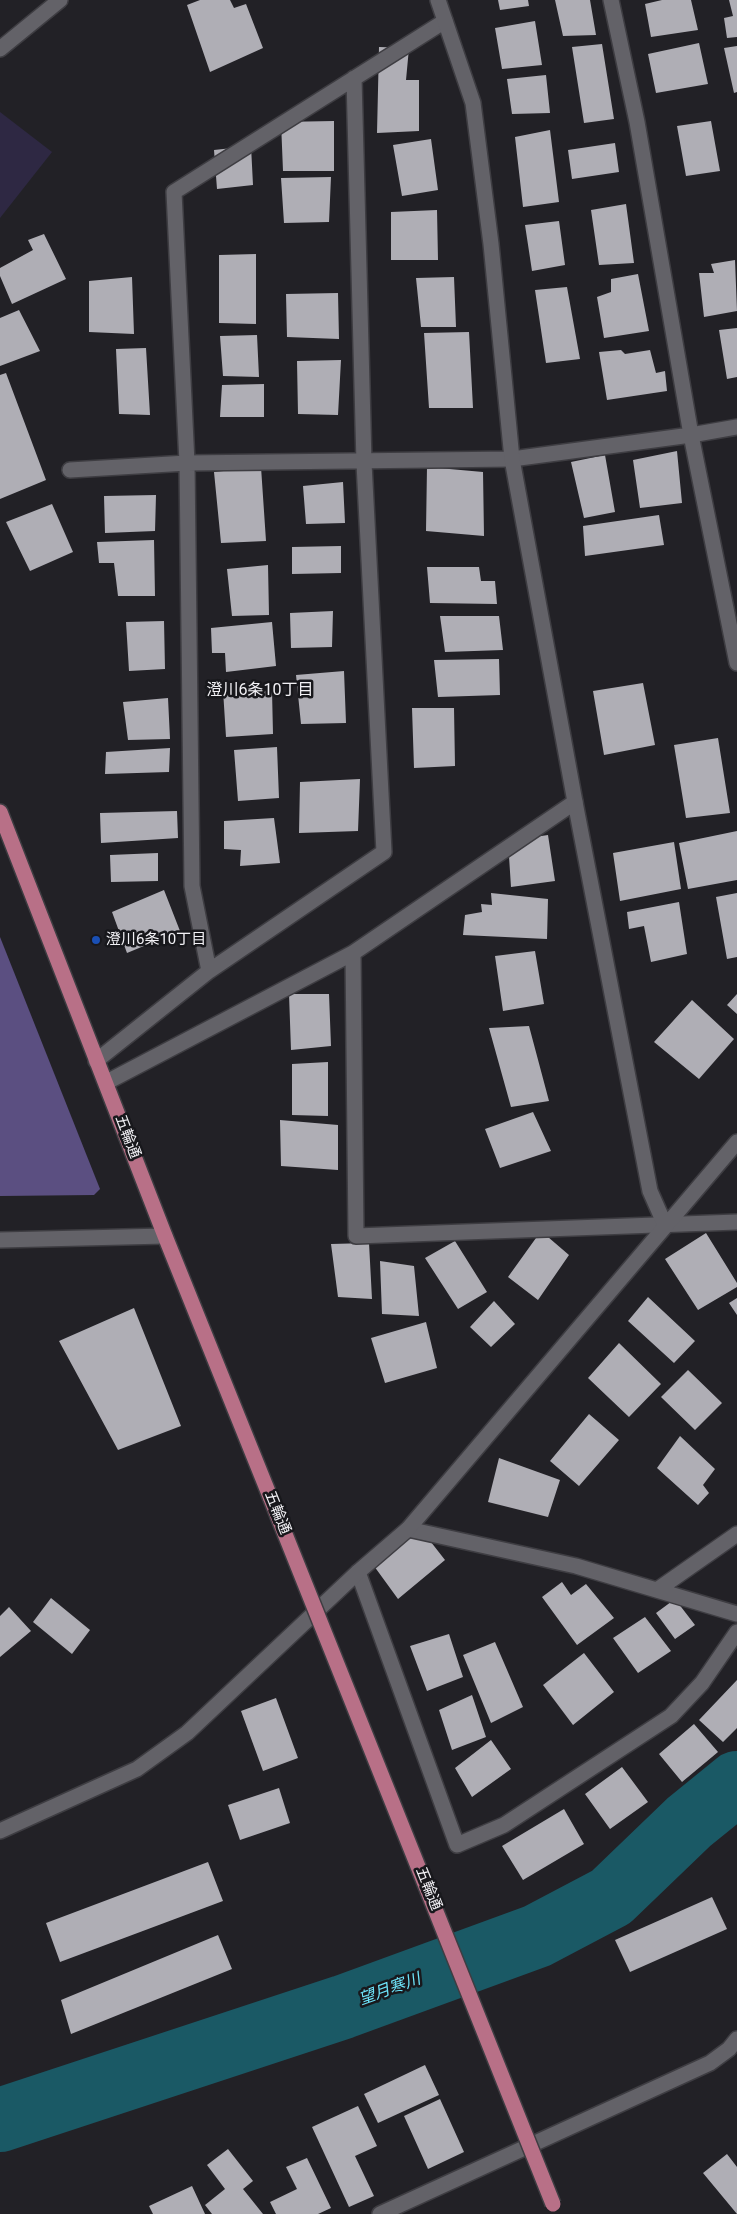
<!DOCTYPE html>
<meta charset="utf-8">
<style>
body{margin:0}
canvas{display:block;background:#222126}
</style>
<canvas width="737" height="2214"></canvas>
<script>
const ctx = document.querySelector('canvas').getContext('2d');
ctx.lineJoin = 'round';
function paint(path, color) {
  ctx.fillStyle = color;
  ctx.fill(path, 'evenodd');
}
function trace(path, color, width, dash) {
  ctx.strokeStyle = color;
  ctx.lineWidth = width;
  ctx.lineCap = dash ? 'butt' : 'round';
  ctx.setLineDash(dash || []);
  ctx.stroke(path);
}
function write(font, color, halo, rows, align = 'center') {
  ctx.font = font + ' Roboto,"Noto Sans JP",sans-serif';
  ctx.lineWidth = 5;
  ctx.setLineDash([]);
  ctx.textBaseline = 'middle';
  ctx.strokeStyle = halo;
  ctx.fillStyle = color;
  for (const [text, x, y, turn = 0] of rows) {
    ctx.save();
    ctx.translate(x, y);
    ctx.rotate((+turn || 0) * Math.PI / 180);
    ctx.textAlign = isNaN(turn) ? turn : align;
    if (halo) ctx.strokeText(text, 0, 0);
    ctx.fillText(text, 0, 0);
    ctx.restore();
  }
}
const green = new Path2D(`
 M0,112L52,152L0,218Z`);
const forest = new Path2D(`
 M0,937L100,1189L94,1195L0,1196Z`);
const river = new Path2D(`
 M0,2120L343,2007L537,1936L611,1897L689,1822L737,1783`);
const building = new Path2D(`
 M200,0H230L234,8L246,4L263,48L210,72L187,5Z
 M498,0H528L529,6L500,10Z
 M555,0H590L596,35L563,36Z
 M662,0H691L698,30L651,37L645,4Z
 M729,0H737V37L727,38L724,18L733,16Z
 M535,21L542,65L502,69L495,28Z
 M699,43L708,84L656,93L648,54Z
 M602,44L614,119L584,123L572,47Z
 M737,46V92L734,93L724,48Z
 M379,47L409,48L406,80H419V131L377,133Z
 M546,75L550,113L512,114L507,79Z
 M334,121V171H283L281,122Z
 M711,121L720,171L686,176L677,126Z
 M550,130L559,202L523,207L515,137Z
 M431,139L438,190L402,196L393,145Z
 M615,143L619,172L572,179L568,150Z
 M251,146L253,185L217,189L214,150Z
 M331,177L329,222L284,223L281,178Z
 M626,204L634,263L599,265L591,210Z
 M437,210L438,260H391V212Z
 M559,221L565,265L532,271L525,225Z
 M44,234L66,279L12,304L0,276V268L33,250L28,240Z
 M256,254V324L219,323V255Z
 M735,260L737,311L704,317L699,273H714L711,264Z
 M638,274L649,331L604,338L597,297L611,292V279Z
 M132,277L134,334L89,332V281Z
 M454,277L456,327H421L416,278Z
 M567,287L580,359L546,363L535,290Z
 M338,293L339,339L287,337L286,294Z
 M19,310L40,351L0,366V318Z
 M737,328V377L727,379L719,330Z
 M469,332L473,408H429L424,333Z
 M257,335L259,377L223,376L220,336Z
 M146,348L150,415L119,414L116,349Z
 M621,350L625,354L650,350L656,373L665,371L667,391L607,400L599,352Z
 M341,360L338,415L298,414L297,361Z
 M6,373L46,480L0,499V375Z
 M264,384V417H220L222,385Z
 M677,451L682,503L640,508L633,460Z
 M605,455L615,512L584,518L571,462Z
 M261,467L266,541L221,543L214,472Z
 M427,467L483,472L484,536L426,531Z
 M343,482L345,523L306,524L303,486Z
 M156,495L155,531L105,533L104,496Z
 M52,504L73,552L30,571L6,522Z
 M659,515L664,545L585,556L583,526Z
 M154,540L155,596H118L114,563H99L97,542Z
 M341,546V573L292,574V547Z
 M268,565L269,615L232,616L227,569Z
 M427,567H479L481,581H495L497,604L430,603Z
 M333,611L332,647L291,648L290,613Z
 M440,616H499L503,650L445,652Z
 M164,621L165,669L129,671L126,622Z
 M272,622L276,666L226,672L225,653H212L211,628Z
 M499,659L500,695L438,697L434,660Z
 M344,671L346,723L301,724L296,675Z
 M643,683L655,745L604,755L593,691Z
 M223,690L272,691L273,734L226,737Z
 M168,698L170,739L128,740L123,702Z
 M412,708H454L455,766L414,768Z
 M718,738L730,813L686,818L674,745Z
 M277,747L279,798L238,801L234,750Z
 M170,748L169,772L105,774L106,752Z
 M360,779L358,831L299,833L300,782Z
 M177,811L178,838L101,843L100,813Z
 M274,818L280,863L240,866L241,850L224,849V821Z
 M737,831V880L688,889L679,843Z
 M548,835L555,881L511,887L508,841Z
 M674,842L681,889L620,901L613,853Z
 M158,853V881L111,882L110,855Z
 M164,890L180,931L127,953L112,912Z
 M491,893L548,899L547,939L463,935L465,915L482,912L481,904L492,905Z
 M737,893V957L727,959L716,897Z
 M679,902L687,954L651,962L644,926L629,929L627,912Z
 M535,951L544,1004L503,1011L495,956Z
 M289,994H329L331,1046L291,1050Z
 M737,994V1014L727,1005Z
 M692,1000L734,1039L699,1079L654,1042Z
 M529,1026L549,1101L511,1107L489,1028Z
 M328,1062V1116L292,1115V1064Z
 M533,1112L551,1151L500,1168L485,1129Z
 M280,1120L338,1125V1170L281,1166Z
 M541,1231L569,1255L538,1300L508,1277Z
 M706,1233L737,1283V1287L698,1310L665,1259Z
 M455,1241L487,1292L458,1309L425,1258Z
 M369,1243L372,1299L338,1297L331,1244Z
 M380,1261L414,1266L419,1316L382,1314Z
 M648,1297L695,1341L674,1363L628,1321Z
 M737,1298V1315L729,1303Z
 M494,1301L515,1324L491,1347L470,1327Z
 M134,1308L181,1426L118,1450L59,1341Z
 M426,1322L437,1368L385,1383L371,1338Z
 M619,1343L661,1384L629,1417L588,1378Z
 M688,1370L722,1403L695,1430L661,1397Z
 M589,1414L619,1440L579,1486L550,1461Z
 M680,1436L715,1469L703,1485L709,1493L698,1505L657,1468Z
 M499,1458L560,1480L548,1517L488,1502Z
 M420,1528L445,1560L398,1599L374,1566Z
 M562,1582L571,1595L586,1584L614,1618L577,1645L542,1597Z
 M51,1598L90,1630L72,1654L33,1622Z
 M675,1599L695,1625L675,1639L656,1613Z
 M9,1607L31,1631L0,1657V1616Z
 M645,1617L671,1651L638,1673L613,1638Z
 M449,1634L463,1677L427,1691L410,1646Z
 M495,1642L523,1707L491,1723L463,1655Z
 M584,1653L614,1692L573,1725L543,1685Z
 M737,1680V1728L723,1742L699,1720Z
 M472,1695L486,1737L452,1750L439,1710Z
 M276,1698L298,1758L263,1771L241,1711Z
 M694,1724L718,1752L682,1782L659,1754Z
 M491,1740L511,1769L472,1797L455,1768Z
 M622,1767L648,1802L610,1829L585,1794Z
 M279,1788L290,1823L240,1840L228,1805Z
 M564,1809L584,1844L523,1880L502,1846Z
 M208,1862L223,1901L60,1962L46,1923Z
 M712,1897L727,1929L630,1972L615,1940Z
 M218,1935L232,1969L71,2034L61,2000Z
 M425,2065L439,2095L378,2123L364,2094Z
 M440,2099L464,2152L428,2169L404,2116Z
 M358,2106L377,2146L355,2156L374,2196L349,2207L312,2127Z
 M228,2149L253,2181L243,2189L263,2214H212L205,2205L225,2189L207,2165Z
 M727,2154L737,2167V2214L703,2173Z
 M307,2158L331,2208L318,2214H276L270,2202L297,2189L286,2167Z
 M192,2186L205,2214H153L149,2206Z`);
const minor = new Path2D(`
 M611,0L637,122L691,435L737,663
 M0,49L60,0
 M70,470L187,463L512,459L691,435L737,427
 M353,953L356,1236L737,1222
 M209,971L384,852L364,463L354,78
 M96,1061L209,971L192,886L187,463L174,192L445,21
 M107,1082L353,953L575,802
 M0,1240L165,1236
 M408,1529L576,1566L737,1614
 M358,1572L457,1845L504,1825L671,1716L702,1683L737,1632
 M657,1590L737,1534
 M380,2214L710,2063L729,2049L737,2039`);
const tertiary = new Path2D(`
 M438,0L473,103L491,244L512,459L575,802L650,1191L665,1225
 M0,1831L137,1769L187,1733L358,1572L408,1529L737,1142`);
const primary = new Path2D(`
 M0,812L165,1236L271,1499`);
const primaryBridge = new Path2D(`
 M271,1499L553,2204`);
const markers = [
 [96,940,5,"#1a4fb4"]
];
const poiNames = [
 ["澄川6条10丁目",106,940]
];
const streetNames = [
 ["五輪通",127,1137,69],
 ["五輪通",277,1513,68],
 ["五輪通",428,1889,68]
];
const neighbourhoodNames = [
 ["澄川6条10丁目",260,691]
];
const waterNames = [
 ["望月寒川",390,1990,-20]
];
paint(green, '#2e2843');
paint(forest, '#5b4f81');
trace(river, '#1a5965', 64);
paint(building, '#afaeb5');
trace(minor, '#3e3d42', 18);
trace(tertiary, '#3e3d42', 18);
trace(primary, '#3e3d42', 18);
trace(minor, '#636268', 15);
trace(tertiary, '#636268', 15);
trace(primary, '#b87087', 15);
trace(primaryBridge, '#3e3d42', 18, []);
trace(primaryBridge, '#b87087', 15);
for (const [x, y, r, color] of markers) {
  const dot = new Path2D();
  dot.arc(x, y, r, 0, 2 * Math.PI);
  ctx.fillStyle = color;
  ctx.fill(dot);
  trace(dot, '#18181c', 2);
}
write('15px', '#f2f1f5', '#18181c', poiNames, 'left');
write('15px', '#f2f1f5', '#18181c', streetNames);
write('16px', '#f2f1f5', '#18181c', neighbourhoodNames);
write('italic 16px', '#6ee5fb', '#18181c', waterNames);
</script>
